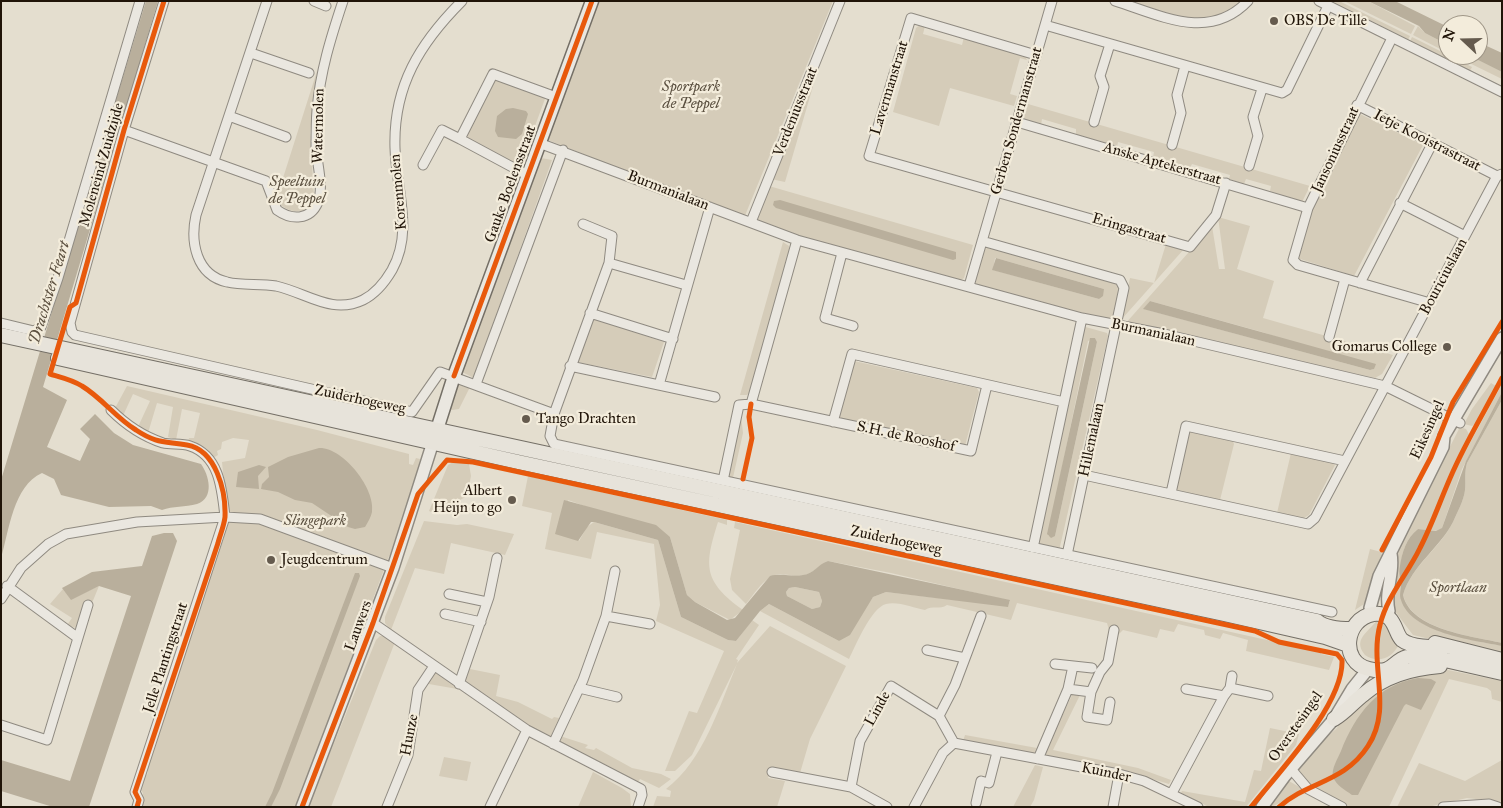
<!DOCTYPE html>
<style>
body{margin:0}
#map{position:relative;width:1503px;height:808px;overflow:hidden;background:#e4decf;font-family:"IM FELL Great Primer",serif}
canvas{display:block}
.frame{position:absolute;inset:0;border:2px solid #201408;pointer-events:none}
.north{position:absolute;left:1438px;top:15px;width:50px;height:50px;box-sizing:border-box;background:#f3ecdb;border:1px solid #9f9687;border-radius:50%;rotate:291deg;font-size:14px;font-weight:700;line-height:20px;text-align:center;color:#201408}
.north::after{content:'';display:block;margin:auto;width:18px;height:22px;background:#655b4e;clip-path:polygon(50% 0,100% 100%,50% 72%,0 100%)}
</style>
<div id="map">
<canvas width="1503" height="808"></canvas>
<div class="frame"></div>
<div class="north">N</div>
</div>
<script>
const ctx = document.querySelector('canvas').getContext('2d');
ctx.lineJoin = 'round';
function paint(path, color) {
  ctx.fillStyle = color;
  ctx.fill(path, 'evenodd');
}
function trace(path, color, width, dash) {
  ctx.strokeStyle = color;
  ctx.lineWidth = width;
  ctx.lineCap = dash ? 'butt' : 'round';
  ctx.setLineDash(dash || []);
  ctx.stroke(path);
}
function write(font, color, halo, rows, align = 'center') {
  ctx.font = font + ' "IM FELL Great Primer",serif';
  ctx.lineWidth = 4.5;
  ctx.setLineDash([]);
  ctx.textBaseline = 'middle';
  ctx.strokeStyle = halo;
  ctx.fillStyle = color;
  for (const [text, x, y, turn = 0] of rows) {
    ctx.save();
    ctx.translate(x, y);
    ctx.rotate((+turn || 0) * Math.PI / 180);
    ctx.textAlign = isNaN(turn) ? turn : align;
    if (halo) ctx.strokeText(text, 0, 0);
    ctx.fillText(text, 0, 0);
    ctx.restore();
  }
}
const green = new Path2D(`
 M599,1H833L744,218L548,140Z
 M1124,1H1241C1213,38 1160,11 1124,1Z
 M1327,1H1339L1410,36L1407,42Z
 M1344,1H1368L1415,26L1411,34Z
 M921,24L925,26L923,34L962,45L964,37L1025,56L1027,60L1020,58L1010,94L1017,96L1014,106L950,88L939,126L893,112L916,28Z
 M1418,26L1425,33L1448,45V53L1413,35Z
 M1412,37L1472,67L1469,73L1409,43Z
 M1453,55H1468L1502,72V79Z
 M317,71L310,133L314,196L305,210C294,213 284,210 276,200Z
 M813,76H816L785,182L771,179Z
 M495,79L546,96L520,167L469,139L466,134Z
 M1028,104L1310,186L1302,202L1270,191L1271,186L1246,179L1244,184L1229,179L1230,175L1192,164L1190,168L1153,157L1154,152L1118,142L1117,147L1076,135V129L1042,119L1041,125L1023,119Z
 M1358,113L1423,145L1354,276L1297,258L1310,212Z
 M541,158L552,160L474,378L462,372L535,161Z
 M769,186L973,245L964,278L961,280L799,237L756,220Z
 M1218,217L1250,226L1237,269L1274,281L1263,318L1393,355L1382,374L1375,378L1125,324L1212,226L1219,269H1225ZM1150,301L1262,332L1374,369L1370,370L1144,309Z
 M783,242L789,246V250L749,393L747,395H740Z
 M1166,244L1184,249L1121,320L1130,278L1154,283Z
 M991,247L1115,283L1118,286L1117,302L1112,321L975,284L984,249ZM995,258H996L1104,289L1099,299L993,270Z
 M592,318L664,342L652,377L577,362Z
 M1082,326L1107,333L1108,336L1059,551L1035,545ZM1095,338L1097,342L1055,536H1048L1088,341Z
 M854,361L977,388L979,392L965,446L840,419L838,416Z
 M456,382L470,387L459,409L452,410L448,407Z
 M1491,383L1496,386L1477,422L1472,426L1464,424L1472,409Z
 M1502,384V392L1462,469L1442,528L1439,531L1430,530L1458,465Z
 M127,386L317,430L409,454V464L413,465L416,458L420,459L419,466L421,467L391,555L389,556L296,807H139L143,793L140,789L145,773L147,775L148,771L146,768L232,513L227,512L222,462L245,458L249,440L233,438L222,442L221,449L217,451L218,455L213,458L206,448L188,443L189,438H194L200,413L182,409L176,440L168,437L173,407L157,403L148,433L137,429L150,401L133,394L122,418L114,410Z
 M1502,400V643C1472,636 1412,630 1403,595C1412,565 1439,550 1453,522C1457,513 1464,500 1465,490C1466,481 1464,473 1467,463Z
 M741,416L743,433L732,482L724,480Z
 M1460,427L1466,429L1470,436L1453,469L1427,530L1418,529C1405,539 1401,555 1401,571C1401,584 1399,600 1408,612C1423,632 1478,641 1502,646V656L1413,635L1394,610L1390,600L1396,558L1400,545Z
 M1191,431L1233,441L1234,444L1220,500L1176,491L1175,488L1188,432Z
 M1291,453L1334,463L1335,465L1309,515L1302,519L1277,513Z
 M455,461L469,464L471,476L467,496L436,514L429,511L448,465Z
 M528,476L727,520V525L718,522C704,566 703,581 743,610L730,620L695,602L687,595L670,537L568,500L579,541L587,527L594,522L658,540L681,617L728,640L736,641L752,620L759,625L736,659L738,660L737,663L770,626L846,666L810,739L800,773L772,769L768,778L785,781L777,807H653L657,796L670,797L671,791L666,789C704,760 719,707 737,664L692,755L675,771H665L689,711L697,713L724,651L656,621L660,605L654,544L597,532L591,559L545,549L552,513L522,506Z
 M424,521L457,525L467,524L514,534L505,555L451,543L444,574L415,568L391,630L385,623V617Z
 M735,522L1321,652V654L1334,657L1329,670L1246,651L1248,640L1223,633L1220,639L1205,635L1204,630L1178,624L1174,632L1160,629L1157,638L1123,630L1118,635L1110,634L1107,623L1017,603L1011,620L947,605C940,610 932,605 925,610C914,608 898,601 886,604C871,608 856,645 849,659L760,611L769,604L839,641L873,597L886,592L1008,606L1010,601L891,573L828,561C820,564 816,571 808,574C799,577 790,575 781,574C767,573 754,594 746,604L732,590L730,579L740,530L734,528Z
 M1370,549L1381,552L1383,558L1367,602L1355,610Z
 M99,586L92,603H85L76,628L67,625L72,618L50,604L63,589L71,599Z
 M795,587L819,592L822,601L820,607L812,609L787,596L786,592L789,588Z
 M1377,620L1384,621L1399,644C1393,658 1378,664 1365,655C1352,639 1369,632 1377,620Z
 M380,636H387L395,642L331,807H308L376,640Z
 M434,666L459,684L465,668L500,675L496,696L518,702L552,719L554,717L564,719L553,744L469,691L423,683Z
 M1443,669L1502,681V702L1492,699L1491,691L1487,688L1449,679L1389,807H1351L1309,785L1297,771L1314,748L1336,729L1351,709L1383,683Z
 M1072,695H1080L1053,750L1138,768L1171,780L1169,784L1142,776L1043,756Z
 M1270,728L1299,734L1296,745L1246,807H1209L1181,793L1182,791L1245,802L1254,770L1261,771Z
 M965,735L1037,748L1033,755L963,741Z
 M560,736L588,745L585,748L594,750L596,748L632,768L661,774L671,779L659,788L640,779L638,782L633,781L557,741Z
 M444,757L471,762L467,781L439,776Z
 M1502,760V802L1467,798L1428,807H1397L1419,763L1465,781Z
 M1035,765L1043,767L1034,800L1030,807H1013Z
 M593,772L622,788L630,794L631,807H578Z
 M1289,781L1301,788L1300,791C1287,796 1280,807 1265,807L1285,782Z`);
const water = new Path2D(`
 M146,1H158L43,387L67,400L47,447L80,461L90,439L80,429L95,414L114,433L133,445L201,464C209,475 215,498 197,504C185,507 173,506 162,510L151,506L109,507L61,495L54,479L42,473C13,486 9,531 1,558V480Z
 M1368,1H1395L1448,27V45L1425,33L1419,26Z
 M1478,42L1502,53V72L1468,55H1478Z
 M513,108L526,111L528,114L522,134L516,139L498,137L495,131L497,116L506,109Z
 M780,200L956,252V259L953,260L776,208L773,205L774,201Z
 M996,258L1104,289L1103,296L1099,299L992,270Z
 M1150,301L1376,364L1374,369L1370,370L1143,309Z
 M1090,338H1095L1097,342L1055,536L1051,538L1047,534Z
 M1502,392V400L1467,463C1464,473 1466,481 1465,490C1464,500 1457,513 1453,522C1439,549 1412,565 1403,595C1411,630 1472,636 1502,643V646C1473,640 1411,633 1401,600C1399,595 1401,590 1401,585C1401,577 1398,575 1400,566C1402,553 1406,538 1418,529L1436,531L1442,528L1466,461Z
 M319,448C343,447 376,489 372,512C371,517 368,522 365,527L355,529L348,527L312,503L295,500L278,492L261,489L262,484L269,477L268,467L288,457Z
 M259,465L266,467L258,476L259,489L236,487L238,472Z
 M564,500L656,525L670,537L687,595L695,602L727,620L735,618L770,576C781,573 792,577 803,575C814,574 818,564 828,561L1010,600L1008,607L886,592L873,597L850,635L839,641L769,604L760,611L736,641L728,640L681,617L658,540L594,522H591L578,541L555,534ZM795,587L819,592L822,601L820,607L812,609L787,596L786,592L789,588Z
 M164,533H173L177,541L89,807H53L1,791V760L70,781L131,596L99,586L71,600L62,588L92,572L142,566L152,536Z
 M355,573H359L360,576L280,789L271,807H265L272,793Z
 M1418,678L1431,679L1436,682L1421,710L1406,704L1404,706L1358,795H1352C1345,790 1336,785 1333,777C1331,769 1338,758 1341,751C1355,715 1378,684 1418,678Z`);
const minor = new Path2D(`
 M164,1L124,130L70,323L72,332L75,335L412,412L440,372L554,414L550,436L554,444L1332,612
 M267,1L196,215C190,242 196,275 227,282C243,286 260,283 276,286C307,293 332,315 363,300C375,294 385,282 392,270C414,230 396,190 395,148C393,86 420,43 462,1
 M314,1L326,6
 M1115,1C1160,15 1209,42 1248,1
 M1319,1L1502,92
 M1045,25L1282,93L1287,90L1328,6
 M1392,38L1308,208L1293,260L1298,265L1430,303
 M251,53L309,73
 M1036,55L911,18L869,156L1190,247L1216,215L1226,183
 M1357,105L1497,176
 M229,116L286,137
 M1017,122L1308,208
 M1094,122L1104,87L1100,76L1110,44
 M124,130L266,181L277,210C291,220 310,221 318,202C324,187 317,164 316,148C316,136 316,122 317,110C320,72 331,37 343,1
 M539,143L797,240L1082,318L1164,334L1385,386L1460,423
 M1172,145L1181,113L1177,95L1185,66
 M423,165L442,130L460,139
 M1249,166L1258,136L1253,117L1262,89
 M527,175L460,139L493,74L556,97
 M1400,203L1465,236
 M751,222L840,1
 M982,241L1120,280L1124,288L1067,555
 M842,253L825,318L853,326
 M609,263L686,285
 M1360,283L1432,144
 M969,286L1052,1
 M590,313L673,339
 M1,323L34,331L41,327L58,278L140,1
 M1329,337L1345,279
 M570,366L715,397
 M476,384L563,150
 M659,385L710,207
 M751,404L971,451L987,385
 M111,410C126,425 142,436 163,443C171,445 181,443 190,446C220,456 222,490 225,517L135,792L139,800L137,807
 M554,414L609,263L612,236L583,224
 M833,422L852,354L1064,402
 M1084,475L1308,524L1315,518L1497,176L1502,174
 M724,476L739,405L751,404L797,240
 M1171,493L1186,426L1345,461
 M1033,548L1082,318
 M7,586L78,638
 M449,594L487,602
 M1,599L21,568L48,544L66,534L137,522L225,517L260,519L393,568
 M445,614L481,622
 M606,616L650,624
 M373,623L527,730L641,789L642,795L638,807
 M927,650L965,658
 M1055,664L1092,668
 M459,684L489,597L497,558
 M579,688L617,697
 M1230,688L1268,696
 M1068,689L1073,666
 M1186,689L1224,696
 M1091,692L1087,717L1107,720L1110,702
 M939,716L955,685L981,616
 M1,725L47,740L88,605
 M954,743L1119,774L1144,781L1198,807
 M553,744L583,680L606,616L615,571
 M1038,759L1068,689L1091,692L1100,672L1108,662L1114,630
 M1291,769L1308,789L1342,807
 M772,772L851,787L887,807
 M851,787L860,741L891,686L939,716L954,743
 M1172,793L1224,696L1230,688L1232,676
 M976,803L981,781L989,783L997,752
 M387,807L408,755L418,690L434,666
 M490,807L527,730
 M914,807L943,753L954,743
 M1113,807L1119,774
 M1443,807L1489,804L1498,807`);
const tertiary = new Path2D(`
 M1370,608L1379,576L1443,447L1444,436L1502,338
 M1389,611C1384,591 1395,573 1391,554
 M302,807L393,568L433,442
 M1262,807L1284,777L1334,719L1352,689L1368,669`);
const secondary = new Path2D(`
 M434,439L454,376L592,1`);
const primary = new Path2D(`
 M1,335L1317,621C1325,628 1341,629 1351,629
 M58,358L518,462L1224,614L1325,637L1348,645
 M1435,643L1502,660
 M1443,647C1433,648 1411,647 1402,640C1394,633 1396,611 1373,614C1345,619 1339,662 1369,669C1394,675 1392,661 1407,657C1419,654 1433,662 1445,660L1502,673
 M1334,719C1346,712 1353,702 1364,694C1385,676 1413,668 1440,666`);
const cycleway = new Path2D(`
 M454,376L592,1
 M743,479L752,438L749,417L751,404
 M1382,550L1431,457L1453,402L1502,322
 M137,807L139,800L135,792L218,543C220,535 224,526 225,517C226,491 216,450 187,445C165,441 157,444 136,430C116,418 102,398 82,386C73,380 60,377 50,374L70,307L76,303L124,130L164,1
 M302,807L373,623L418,494L447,460L473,462L1255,631L1279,642L1337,654L1342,660C1344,704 1278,773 1251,807
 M1279,807C1308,781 1344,783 1368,746C1393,708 1369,666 1380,625C1387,596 1407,575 1420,548C1434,521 1443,492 1456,465C1470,435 1487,407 1502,378`);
const markers = [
 [1274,21,5,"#655b4e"],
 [1447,347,5,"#655b4e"],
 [526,419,5,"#655b4e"],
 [512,500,5,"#655b4e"],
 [271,560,5,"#655b4e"]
];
const poiNames = [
 ["OBS De Tille",1284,21],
 ["Gomarus College",1437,347,"right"],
 ["Tango Drachten",536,419],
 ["Albert",502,491,"right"],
 ["Heijn to go",502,508,"right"],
 ["Jeugdcentrum",281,560]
];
const parkNames = [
 ["Sportpark",691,87],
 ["de Peppel",691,104],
 ["Speeltuin",297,182],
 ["de Peppel",297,199],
 ["Slingepark",315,521],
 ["Sportlaan",1458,588]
];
const streetNames = [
 ["Lavermanstraat",890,88,-73],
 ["Verdeniusstraat",796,112,-68],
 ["Gerben Sondermanstraat",1017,121,-74],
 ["Watermolen",319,126,-89],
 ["Ietje Kooistrastraat",1427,141,27],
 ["Jansoniusstraat",1336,150,-65],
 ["Anske Aptekerstraat",1162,164,16],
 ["Moleneind Zuidzijde",102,165,-74],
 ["Gauke Boelensstraat",511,184,-70],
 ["Burmanialaan",668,191,21],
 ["Korenmolen",399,192,-95],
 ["Eringastraat",1129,229,16],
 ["Bouriciuslaan",1444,277,-62],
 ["Burmanialaan",1153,333,12],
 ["Zuiderhogeweg",360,400,12],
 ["Eikesingel",1428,430,-66],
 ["S.H. de Rooshof",906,437,12],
 ["Hillemalaan",1092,440,-78],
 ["Zuiderhogeweg",896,541,12],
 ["Lauwers",359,626,-70],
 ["Jelle Plantingstraat",166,658,-72],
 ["Linde",878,709,-61],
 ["Overstesingel",1296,727,-55],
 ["Hunze",410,735,-79],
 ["Kuinder",1106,773,12]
];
const waterNames = [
 ["Drachtster Feart",50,293,-73]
];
paint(green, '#d5ccb9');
paint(water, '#b9af9c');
trace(minor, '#8f8a81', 11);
trace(tertiary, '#8f8a81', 14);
trace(secondary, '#746f66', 15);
trace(primary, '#746f66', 16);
trace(minor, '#eae7e0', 9);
trace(tertiary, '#eae7e0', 11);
trace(secondary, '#eae7e0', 12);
trace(primary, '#e7e3da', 14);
trace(cycleway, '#e8590c', 5);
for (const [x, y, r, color] of markers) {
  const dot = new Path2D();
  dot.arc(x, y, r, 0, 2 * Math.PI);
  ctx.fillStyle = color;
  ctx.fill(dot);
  trace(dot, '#f3ecdb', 2);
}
write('15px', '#201408', '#f3ecdb', poiNames, 'left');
write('italic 15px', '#5b5040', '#f3ecdb', parkNames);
write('15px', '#201408', '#f3ecdb', streetNames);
write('italic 16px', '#5d5141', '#f3ecdb', waterNames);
</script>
